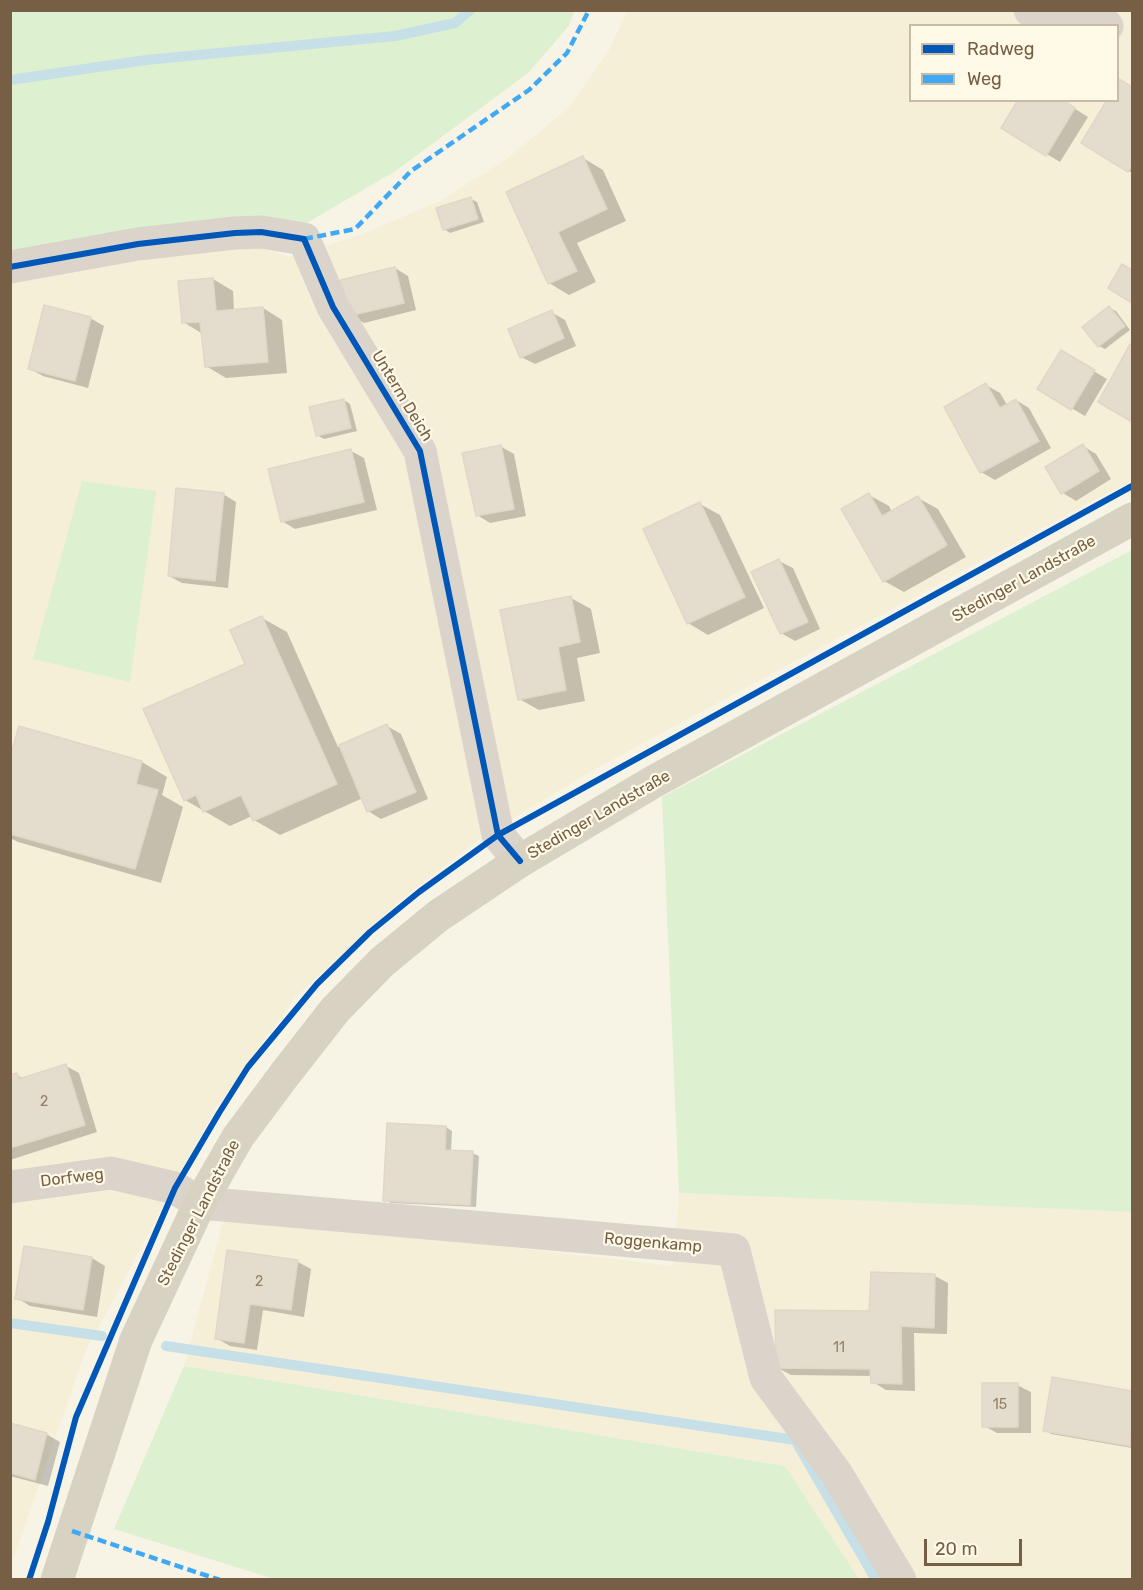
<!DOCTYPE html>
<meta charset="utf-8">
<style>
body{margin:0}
#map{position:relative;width:1143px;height:1590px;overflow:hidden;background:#f7f4e6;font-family:Rubik,sans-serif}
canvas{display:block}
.frame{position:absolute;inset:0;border:12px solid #765f45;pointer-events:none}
.legend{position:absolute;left:909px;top:24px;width:210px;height:78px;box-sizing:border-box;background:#fffae7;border:2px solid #c8bca6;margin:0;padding:8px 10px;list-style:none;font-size:18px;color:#765f45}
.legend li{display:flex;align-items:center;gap:12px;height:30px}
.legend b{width:30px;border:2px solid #c8bca6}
.scale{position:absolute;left:924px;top:1539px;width:98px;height:27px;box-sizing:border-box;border:3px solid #765f45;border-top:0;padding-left:8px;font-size:18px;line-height:21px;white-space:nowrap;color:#765f45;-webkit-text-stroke:4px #fffae7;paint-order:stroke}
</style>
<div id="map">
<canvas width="1143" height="1590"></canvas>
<div class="frame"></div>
<ul class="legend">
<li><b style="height:8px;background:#0057b8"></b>Radweg</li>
<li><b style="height:8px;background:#3fa9f5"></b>Weg</li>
</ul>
<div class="scale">20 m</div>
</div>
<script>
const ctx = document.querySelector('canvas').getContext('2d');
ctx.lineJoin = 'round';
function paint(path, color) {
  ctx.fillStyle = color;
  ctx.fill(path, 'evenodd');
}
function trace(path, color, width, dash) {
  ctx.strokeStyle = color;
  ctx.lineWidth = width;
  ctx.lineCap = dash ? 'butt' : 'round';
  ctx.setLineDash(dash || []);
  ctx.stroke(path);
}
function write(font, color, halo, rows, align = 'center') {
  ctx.font = font + ' Rubik,sans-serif';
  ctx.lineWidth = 4.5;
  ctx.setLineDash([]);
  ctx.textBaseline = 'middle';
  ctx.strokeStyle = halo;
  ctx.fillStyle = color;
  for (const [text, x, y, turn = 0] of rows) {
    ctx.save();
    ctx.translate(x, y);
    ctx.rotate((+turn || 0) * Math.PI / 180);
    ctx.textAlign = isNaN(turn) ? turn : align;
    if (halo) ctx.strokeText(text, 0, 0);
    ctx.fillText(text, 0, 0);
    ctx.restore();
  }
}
const residential = new Path2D(`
 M627,11H1132V500L1121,486L597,768L485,835L403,898L295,998L214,1111L84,1355L11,1566V279L206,246L262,248L288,257L362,234L442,200L508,158L568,108L608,52ZM910,26H1118V100H910Z
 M679,1193L1132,1212V1579H859L785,1466L184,1366L225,1214L673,1266Z`);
const green = new Path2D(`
 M10,11H575L568,27L528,73L397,170L300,227L11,252Z
 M82,481L156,491L130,682L33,659Z
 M1132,550V1212L679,1193L662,797Z
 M184,1366L785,1466L859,1579H274L114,1529Z`);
const shadow = new Path2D(`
 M1120,81L1132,88V173L1083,142L1118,100V85Z
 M1061,100L1088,117L1060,162L1003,128Z
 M583,158L603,170L626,221L577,243L596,282L569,295L549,283L508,193Z
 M471,199L477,202L484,222L450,233L444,229Z
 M395,268L408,276L416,310L364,323L350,315Z
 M213,279L233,291L234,311L263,308L282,320L287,373L226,378L206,366L203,334L183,322Z
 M1109,308L1116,311L1130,330L1105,349L1099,346Z
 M551,312L565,320L576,346L535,364L521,357Z
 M90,318L104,326L88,388L43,376L30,369Z
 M1131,346L1132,347V420L1100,401Z
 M1062,352L1107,379L1085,416L1039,389Z
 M986,385L1000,393L1007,405L1016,400L1029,408L1051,448L995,480L981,472Z
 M344,400L350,404L357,431L324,439L317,435Z
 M500,446L514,454L526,516L490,523L477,515Z
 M1083,446L1096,454L1111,479L1076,501L1063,493L1047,468Z
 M351,451L364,458L377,510L295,529L282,521Z
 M223,494L236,502L228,588L182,583L169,576Z
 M869,495L889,506L892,512L918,498L938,509L966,557L904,592L884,581Z
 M700,504L720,515L764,608L708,635L688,623Z
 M779,561L793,568L820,629L795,641L781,633Z
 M571,598L591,609L600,653L577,658L585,701L539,710L519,699Z
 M262,618L287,632L338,747L387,726L401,734L428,799L381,819L368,811L363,798L280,835L254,820L252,816L230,826L185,800L247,665Z
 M10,762H142L167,777L162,795L183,807L161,883L18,842L10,838Z
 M66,1066L79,1073L97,1132L10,1160V1077L17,1075L24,1079Z
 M446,1127L452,1131L451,1152L472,1153L479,1156L476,1207L391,1203L385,1200Z
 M229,1251L298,1262L311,1269L304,1317L263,1310L257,1350L230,1346L216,1338Z
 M92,1258L105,1266L97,1317L30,1306L17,1298Z
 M935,1276L948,1283L947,1334L914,1333L915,1391L886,1390L873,1382L872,1376L791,1375L778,1368Z
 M1053,1379L1132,1392V1448L1051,1434L1045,1430Z
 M1017,1385L1031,1392V1433H997L984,1426Z
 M10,1425L46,1434L60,1442L48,1486L10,1476Z`);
const stream = new Path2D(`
 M10,80L146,60L395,36L455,23L470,10
 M10,1323L102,1336
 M166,1346L795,1440L876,1580`);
const building = new Path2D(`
 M1119,79L1132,87V165L1128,172L1081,143L1107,100H1118V82Z
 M1018,100H1063L1075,108L1046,156L1001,128Z
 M583,156L607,209L558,232L577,271L548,284L506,192Z
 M471,197L478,219L443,230L436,208Z
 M1122,264L1132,270V303L1108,288Z
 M395,267L404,303L349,316L340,280Z
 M213,278L216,311L263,307L268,362L205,367L200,322L182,323L178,281Z
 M44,305L91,317L75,381L28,369Z
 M1109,306L1125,326L1098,347L1082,327Z
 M552,310L564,338L520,358L508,329Z
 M1130,344L1132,345V422L1098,402Z
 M1061,350L1095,370L1071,410L1037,389Z
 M986,383L1000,408L1016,399L1039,441L980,473L944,407Z
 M344,399L351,428L316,436L309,407Z
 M1083,444L1099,471L1061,494L1045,467Z
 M501,445L514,509L476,516L462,453Z
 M351,449L364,502L281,522L268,469Z
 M176,488L224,493L215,581L168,576Z
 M869,493L882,516L918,496L947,545L883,582L841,509Z
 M700,502L745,597L687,624L643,529Z
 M779,559L808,622L780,634L751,572Z
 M571,596L580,642L558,647L566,690L518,700L500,610Z
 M262,616L337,784L253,821L241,795L203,812L196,795L184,801L143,709L245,664L230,630Z
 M387,724L416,792L367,812L339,745Z
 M19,726L142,761L136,784L158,790L135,869L10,834V757Z
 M66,1064L85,1125L10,1148V1075L17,1073L19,1079Z
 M387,1123L446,1126L445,1150L473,1151L470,1205L383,1201Z
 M24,1246L92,1257L83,1310L15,1299Z
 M227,1250L298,1260L291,1310L250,1304L244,1343L215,1339Z
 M871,1272L935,1274L934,1328L901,1326L902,1384L871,1383L870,1369L776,1368L775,1310L869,1311Z
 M1052,1377L1132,1391V1430L1130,1446L1043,1431Z
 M982,1383H1018V1427H982Z
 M10,1423L47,1433L35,1480L10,1473Z`);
const minor = new Path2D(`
 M1030,10L1107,26
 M10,267L138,244L235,233L261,232L304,239L333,307L420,451L498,835L520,861
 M10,1187L111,1173L175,1188L200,1203L734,1250L766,1378L836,1473L900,1580`);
const major = new Path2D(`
 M57,1580L136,1340L200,1203L238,1137L285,1074L335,1010L382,962L438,916L520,861L653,782L1132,519`);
const quiet = new Path2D(`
 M304,239L355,229L411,171L529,90L567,53L589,10
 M72,1531L220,1580`);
const cycleway = new Path2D(`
 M10,267L138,244L235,233L261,232L304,239L333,307L420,451L498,835L520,861
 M29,1580L48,1522L76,1417L175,1188L219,1113L248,1067L317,984L370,932L419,892L498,835L1132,486`);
const numberNames = [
 ["2",44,1102],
 ["2",259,1282],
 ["11",839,1348],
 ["15",1000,1405]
];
const streetNames = [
 ["Unterm Deich",402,396,59],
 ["Stedinger Landstraße",1024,579,-29],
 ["Stedinger Landstraße",599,815,-30],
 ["Dorfweg",72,1178,-7],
 ["Stedinger Landstraße",199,1213,-63],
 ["Roggenkamp",653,1243,5]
];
paint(residential, '#f6efd8');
paint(green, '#ddf0cf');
paint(shadow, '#0003');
trace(stream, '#c7e0e8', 10);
paint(building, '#e4dccd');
trace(building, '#e0d7c8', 1.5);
trace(minor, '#dbd4cb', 33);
trace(major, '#d8d2c2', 33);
trace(quiet, '#3fa9f5', 4.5, [9, 4.5]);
trace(cycleway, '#0057b8', 6);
write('14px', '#938069', null, numberNames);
write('16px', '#765f45', '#fffae7', streetNames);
</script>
